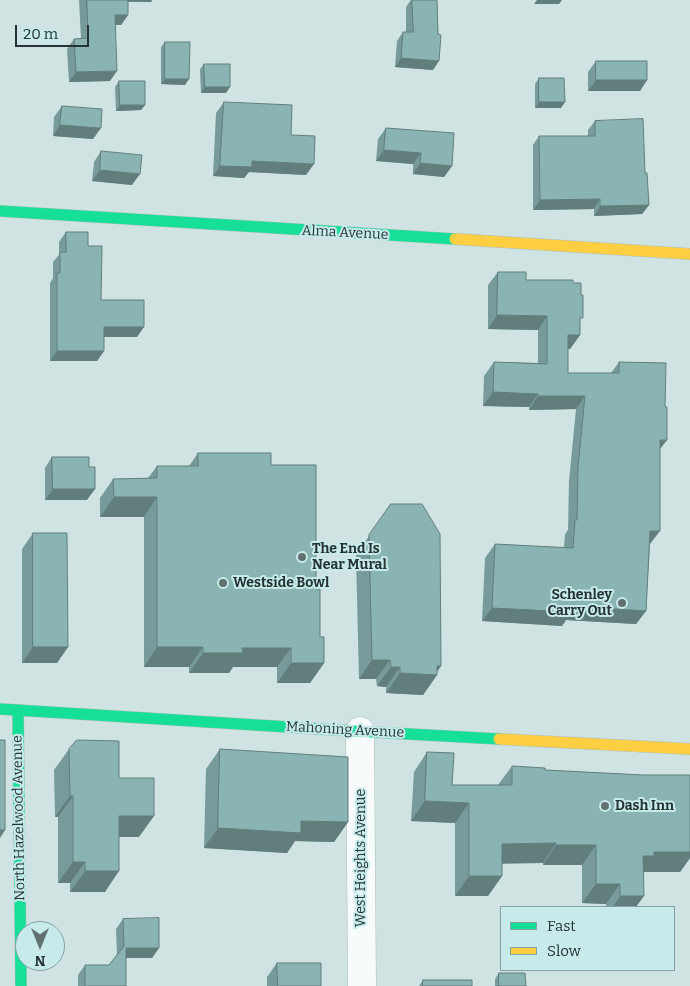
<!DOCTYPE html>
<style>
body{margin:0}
#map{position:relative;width:690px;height:986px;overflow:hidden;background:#cee3e2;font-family:Bitter,serif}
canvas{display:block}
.legend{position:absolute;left:500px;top:906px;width:175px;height:65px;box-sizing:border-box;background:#c6ebea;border:1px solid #86a1a1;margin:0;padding:6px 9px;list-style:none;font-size:15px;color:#253333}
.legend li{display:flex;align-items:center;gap:10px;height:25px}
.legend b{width:25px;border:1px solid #86a1a1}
.north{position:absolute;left:15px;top:921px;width:50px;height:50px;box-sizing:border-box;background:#c6ebea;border:1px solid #86a1a1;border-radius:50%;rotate:180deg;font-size:14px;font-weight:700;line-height:20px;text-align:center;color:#253333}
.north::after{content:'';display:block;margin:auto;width:18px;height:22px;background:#607170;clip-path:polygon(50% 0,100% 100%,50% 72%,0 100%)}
.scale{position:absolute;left:15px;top:25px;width:74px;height:22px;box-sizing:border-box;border:2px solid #253333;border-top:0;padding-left:6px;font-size:15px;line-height:18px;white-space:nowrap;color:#253333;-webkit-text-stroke:4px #c6ebea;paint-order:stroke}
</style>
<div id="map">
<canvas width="690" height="986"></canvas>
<ul class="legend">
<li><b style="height:6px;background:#16e098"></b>Fast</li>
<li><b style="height:6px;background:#ffcf43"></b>Slow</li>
</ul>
<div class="north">N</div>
<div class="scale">20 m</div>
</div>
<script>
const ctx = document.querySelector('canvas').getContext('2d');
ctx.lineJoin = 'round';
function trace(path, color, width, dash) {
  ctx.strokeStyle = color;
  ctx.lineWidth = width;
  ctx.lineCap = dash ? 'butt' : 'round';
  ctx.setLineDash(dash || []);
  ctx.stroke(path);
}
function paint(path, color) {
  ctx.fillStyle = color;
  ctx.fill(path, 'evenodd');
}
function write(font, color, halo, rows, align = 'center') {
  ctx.font = font + ' Bitter,serif';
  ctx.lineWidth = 4;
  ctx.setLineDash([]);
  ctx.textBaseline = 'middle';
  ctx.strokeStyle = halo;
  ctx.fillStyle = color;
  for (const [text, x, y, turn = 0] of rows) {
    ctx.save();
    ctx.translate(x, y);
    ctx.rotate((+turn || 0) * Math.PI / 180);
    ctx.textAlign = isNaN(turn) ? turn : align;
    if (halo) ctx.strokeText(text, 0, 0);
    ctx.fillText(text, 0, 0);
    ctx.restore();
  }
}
const street = new Path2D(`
 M360,731L362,986`);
const fast = new Path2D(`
 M0,211L455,239
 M0,709L336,730L499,739
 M18,711L21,986`);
const slow = new Path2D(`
 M455,239L690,254
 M499,739L690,749`);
const wall = new Path2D(`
 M79,0H152L151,2H128V15L121,25H115L110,81L69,82L67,49L74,39H81Z
 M411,0H437L438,34L433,70L395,67L397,41L403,32H406V7Z
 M165,42L185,85L161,84V47Z
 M596,61L647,80L640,91H588V72Z
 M204,64L226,93H201L200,69Z
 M539,78L561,108H535V84Z
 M119,81L145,105L141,110L116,111L115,87Z
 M224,102L291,135L306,175L249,172L244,178L213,176L216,113Z
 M62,106L93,139L53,136L54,117Z
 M595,121L645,173L649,205L642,214L594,216V209L533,210V145L539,136H588V130Z
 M386,128L452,166L444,177L413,174V164L376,161L378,139Z
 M101,151L132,185L92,181L94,162Z
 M66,232L88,246L101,300L137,337H104V351L97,361H50V283L53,278V262L59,255V242Z
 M498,272L526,280L573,283L580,323V335L570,349H568V373H611L619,362L665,407L667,440L660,448L650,544L646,611L636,624L566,620L562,626L482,621L485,558L495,544L564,548L565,534L568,530L569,481L576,409L529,410V407L483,406L484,376L494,362L538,363V330L488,329V285Z
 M198,453L271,465L316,589L320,637L324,663L310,683H277V667H233L229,673H189V667H144V517H100V498L113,479L148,478L157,466H189Z
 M52,457L87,500H45V468Z
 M391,504L441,666L437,672V675L423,695L386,693V687L377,686L376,679H359L356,555Z
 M33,533L68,647L57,663H22V549Z
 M69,749L119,778L139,837H119L105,892H70V883H58V817H55L54,770Z
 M220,749L348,822L334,842L295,841L287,853L204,848L206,769Z
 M427,752L452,785H498L512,766L545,770L643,775H690V858L680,872H643L636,907H606V904L582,903V865H543V863H502V876L488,896H455V823L411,821L414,772Z
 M123,919L159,948L152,958H126V986H78V975L85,965H109L117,955L116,929Z
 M277,963L321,986H267V977Z
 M499,973L526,986H495V979Z
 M423,980L472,986H419Z`);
const shadedWall = new Path2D(`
 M122,0H152L151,2L120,1Z
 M537,0H562L559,4H534Z
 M115,15H128L121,25H108Z
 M401,58L439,61L433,70L395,67Z
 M117,71L110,81L69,82L76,72Z
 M165,79H189L185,85L161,84Z
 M596,80H647L640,91H588Z
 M205,87H230L226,93H201Z
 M539,102H565L561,108H535Z
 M120,105H145L141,110L116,111Z
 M60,125L101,128L93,139L53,136Z
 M384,150L421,153L413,164L376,161Z
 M252,161L314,164L306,175L249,172L244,178L213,176L220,166Z
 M420,163L452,166L444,177L413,174Z
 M100,170L140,174L132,185L92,181Z
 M600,199L594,209L533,210L540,200Z
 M649,205L642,214L594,216L600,206Z
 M497,315L547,316L538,330L488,329Z
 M104,327H144L137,337H97Z
 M568,335H580L570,349H559Z
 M57,351H104L97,361H50Z
 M493,392L538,394L529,407L483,406Z
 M538,396H585L576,409L529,410Z
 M660,440H667L657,453Z
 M53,489H95L87,500H45Z
 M114,497H157L144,517H100Z
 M650,531H660L650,544H641Z
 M572,606L646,611L636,624L566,620L562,626L482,621L492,608Z
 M33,647H68L57,663H22Z
 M157,647H203L189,667H144Z
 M242,648H291L277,667H233L229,673H189L203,653Z
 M372,660H390L376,679H359Z
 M291,663H324L310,683H277Z
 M437,666H441L435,675H437L423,695L386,693L400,673Z
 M391,667H400L386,687L377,686Z
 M70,796H73L58,817H55Z
 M425,801L469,803L455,823L411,821Z
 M119,816H154L139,837H105Z
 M301,821L348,822L334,842L295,841L287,853L204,848L218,828Z
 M0,830H5L0,838Z
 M556,843L543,863L488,864L502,844Z
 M556,845H596L582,865H543Z
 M654,852H690V858L680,872H643V856Z
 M73,862H85L70,883H58Z
 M85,871H119L105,892H70Z
 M469,876H502L488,896H455Z
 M596,884H620L606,904L582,903Z
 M620,896H644L636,907H613Z
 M126,948H159L152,958H119Z`);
const building = new Path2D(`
 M87,0H128V15H115L117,71L76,72L74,39L88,38Z
 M412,0H437L438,34L441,35L439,61L401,58L403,32H413Z
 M165,42H190L189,79H165Z
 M596,61H647V80H596Z
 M204,64H230V87H205Z
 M539,78H564L565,102H539Z
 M119,81H145V105H120Z
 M224,102L292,105L291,135L315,136L314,164L252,161V167L220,166Z
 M62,106L102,109L101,128L60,125Z
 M643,119L645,173H647L649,205L600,206V199L540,200L539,136H595V121Z
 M386,128L454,133L452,166L420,163L421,153L384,150Z
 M101,151L142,155L140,174L100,170Z
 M66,232H88V246H102L101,300H144V327H104V351H57V273H60V252H66Z
 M498,272H526V280H573V283H581V295H583V318H580V335H568V373H619V362L666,363L665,407H667V440H660V531H650L646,611L572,606V612L492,608L495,544L573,548L575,520H577L578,467L585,396H538V394L493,392L494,362L547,364V316L497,315Z
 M198,453H271V465H316V589H320V637H324V663H291V648H242L243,653H203V647H157V497H114L113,479L157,478V466H198Z
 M52,457H89V467H95V489H53Z
 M391,504H422L440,534L441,666H437V675L400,673V667H391L390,660H372L369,535Z
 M33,533H67L68,647H33Z
 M0,740H5V830H0Z
 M77,740L119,741V778H154V816H119V871H85V862H73V796H70L69,749Z
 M220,749L348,757V822L301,821V833L218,828Z
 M427,752L454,753L452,785H512V766L545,768V770L643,775H690V852H654V856H643L644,896H620V884H596V845H556V843L502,844V876H469V803L425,801Z
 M159,918V948H126V986H85V965H109L124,946L123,919Z
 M277,963H321V986H278Z
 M499,973H525L526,986H499Z
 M423,980H472V986H423Z`);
const markers = [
 [302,557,5,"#607170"],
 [223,583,5,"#607170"],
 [622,603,5,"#607170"],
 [605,806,5,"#607170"]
];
const streetNames = [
 ["Alma Avenue",345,233,3],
 ["Mahoning Avenue",345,730,3],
 ["North Hazelwood Avenue",19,818,-91],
 ["West Heights Avenue",361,858,-90]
];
const poiNames = [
 ["The End Is",312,549],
 ["Near Mural",312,565],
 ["Westside Bowl",233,583],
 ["Schenley",612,595,"right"],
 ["Carry Out",612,611,"right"],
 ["Dash Inn",615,806]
];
trace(street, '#aebebd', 29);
trace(fast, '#aebebd', 12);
trace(slow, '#aebebd', 12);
trace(street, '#f8fbfb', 28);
trace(fast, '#16e098', 11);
trace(slow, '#ffcf43', 11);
paint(wall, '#779b9a');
paint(shadedWall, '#617e7d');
paint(building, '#8ab4b3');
trace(building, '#617e7d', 1);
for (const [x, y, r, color] of markers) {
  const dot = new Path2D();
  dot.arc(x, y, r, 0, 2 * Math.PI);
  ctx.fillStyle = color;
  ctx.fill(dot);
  trace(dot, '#c6ebea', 2);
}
write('14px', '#253333', '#c6ebea', streetNames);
write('bold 14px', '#253333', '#c6ebea', poiNames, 'left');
</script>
